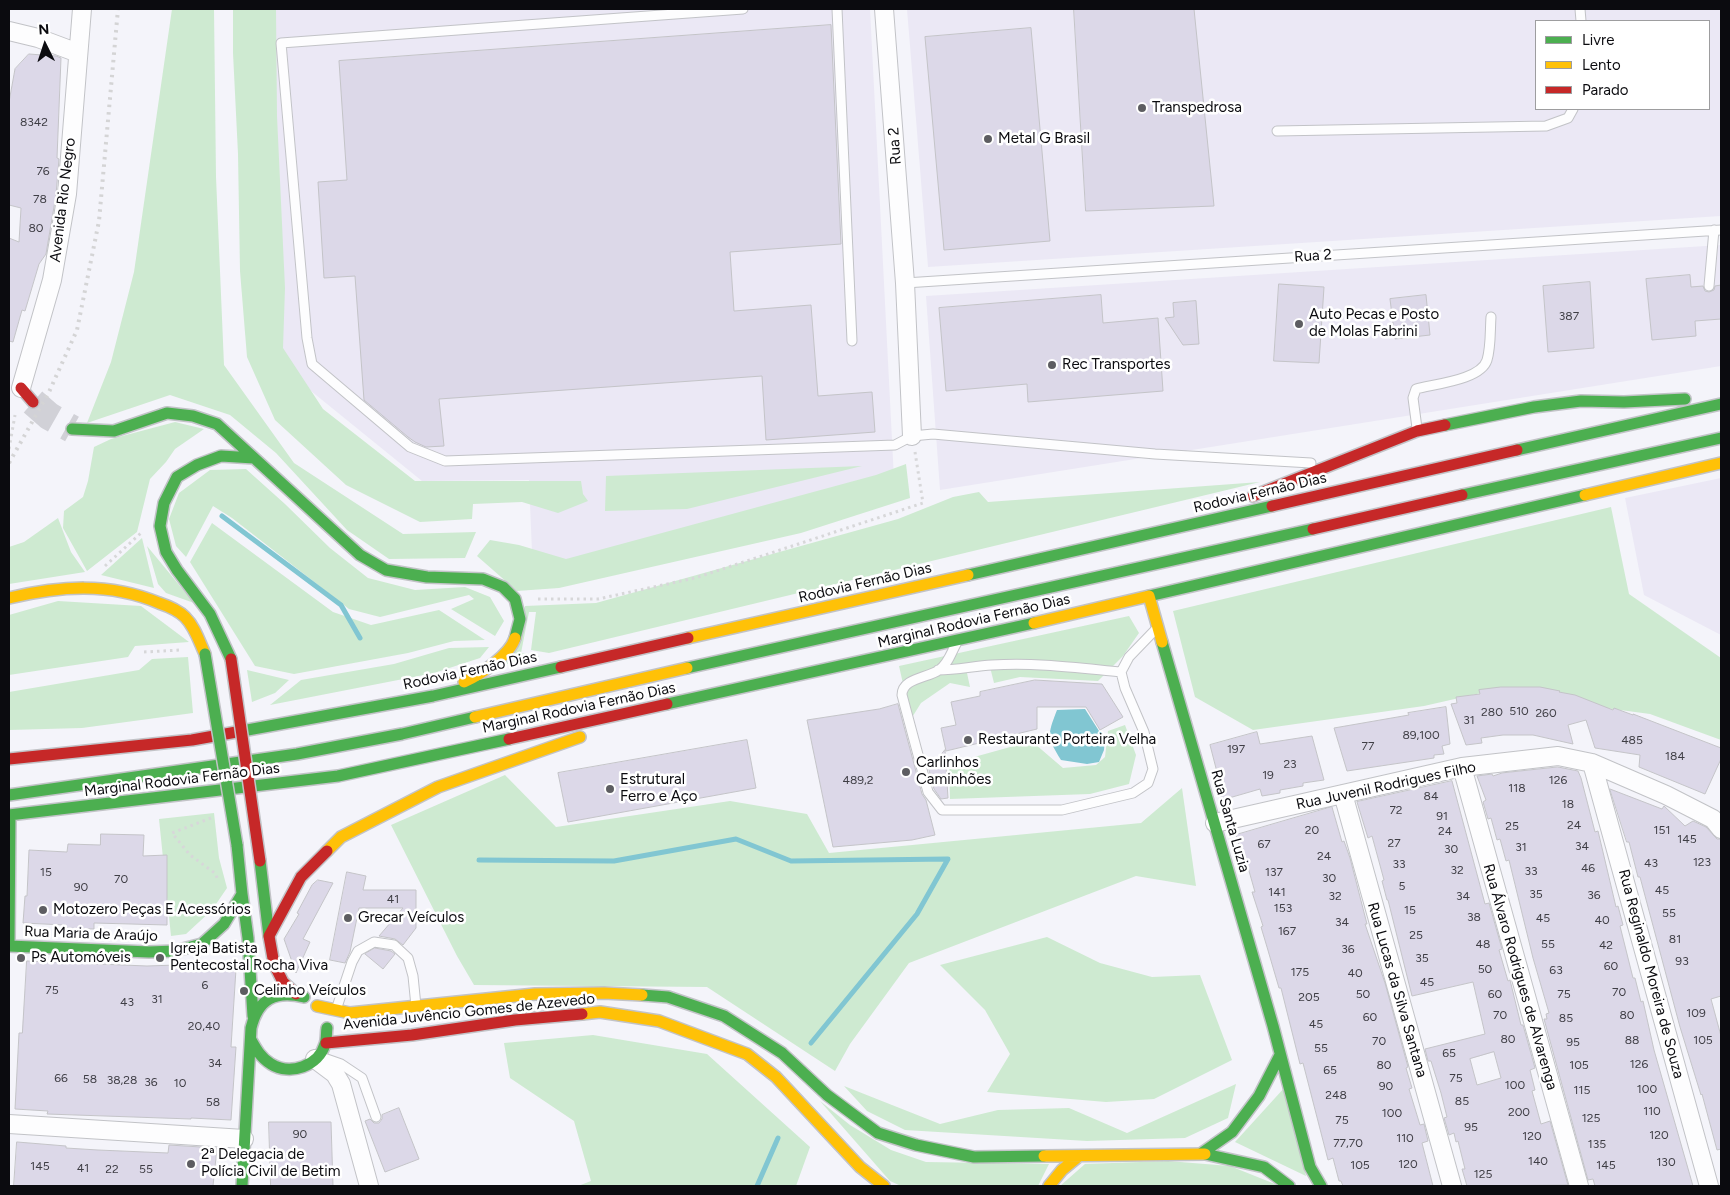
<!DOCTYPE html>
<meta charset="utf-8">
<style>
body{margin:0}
#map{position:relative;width:1730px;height:1195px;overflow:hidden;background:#f4f4fa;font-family:Figtree,sans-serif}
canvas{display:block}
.frame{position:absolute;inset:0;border:10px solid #0b0b0f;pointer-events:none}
.legend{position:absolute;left:1535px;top:20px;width:175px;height:90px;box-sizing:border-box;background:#fff;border:1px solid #9d9d9f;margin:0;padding:6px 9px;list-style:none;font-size:15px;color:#0b0b0f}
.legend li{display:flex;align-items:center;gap:10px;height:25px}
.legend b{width:25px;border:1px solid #9d9d9f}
.north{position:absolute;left:20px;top:20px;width:50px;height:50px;-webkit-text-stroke:4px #fff;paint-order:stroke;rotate:356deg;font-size:14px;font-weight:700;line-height:20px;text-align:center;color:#0b0b0f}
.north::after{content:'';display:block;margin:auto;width:18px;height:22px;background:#0b0b0f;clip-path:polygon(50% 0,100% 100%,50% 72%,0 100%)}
</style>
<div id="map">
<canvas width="1730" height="1195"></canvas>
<div class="frame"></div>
<ul class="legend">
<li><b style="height:6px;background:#4caf50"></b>Livre</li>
<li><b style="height:6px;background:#ffc107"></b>Lento</li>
<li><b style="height:6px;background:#c62828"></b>Parado</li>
</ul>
<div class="north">N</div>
</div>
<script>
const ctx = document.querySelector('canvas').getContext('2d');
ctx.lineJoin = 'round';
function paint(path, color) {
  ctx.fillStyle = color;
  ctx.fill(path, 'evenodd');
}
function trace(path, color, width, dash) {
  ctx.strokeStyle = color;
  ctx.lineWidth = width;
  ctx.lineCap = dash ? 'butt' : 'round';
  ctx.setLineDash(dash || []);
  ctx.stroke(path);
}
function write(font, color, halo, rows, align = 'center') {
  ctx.font = font + ' Figtree,sans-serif';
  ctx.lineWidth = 5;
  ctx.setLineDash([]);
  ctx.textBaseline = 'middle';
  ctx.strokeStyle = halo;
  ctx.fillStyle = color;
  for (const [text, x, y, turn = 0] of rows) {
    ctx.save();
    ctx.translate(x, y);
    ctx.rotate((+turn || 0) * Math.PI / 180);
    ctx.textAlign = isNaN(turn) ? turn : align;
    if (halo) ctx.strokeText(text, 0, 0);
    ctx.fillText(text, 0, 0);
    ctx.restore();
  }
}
const industrial = new Path2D(`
 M267,9H870L894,479L533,576L529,480L422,481L295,378L277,346Z
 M907,9H1721V216L928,267ZM1536,21H1709V109H1536Z
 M1721,245V366L940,490L926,296Z
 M1721,478V635L1644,595L1625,498Z`);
const green = new Path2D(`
 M172,9H214L216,177L224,365L294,463L403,534L476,532L465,558L389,559L347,530L276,453L230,415L170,395L87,423L111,362L134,272Z
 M233,9H276L277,116L285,288L283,348L323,409L415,481H581L583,494L588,501L558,513L522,502L473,504L472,519L420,522L346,485L275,420L247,357L240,271L238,154L233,53Z
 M175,422L204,429L175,449L166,462L150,479L137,532L87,571L63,528L64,511L83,497L88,481L94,447L111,439Z
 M906,464L910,498L801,533L559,588L517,591L477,556L490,540L519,545L566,559L876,475Z
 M862,466L687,509L605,511L606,476Z
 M246,469L285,504L330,548L368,578L415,590L465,587L490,597L504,621L495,636L451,609L474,599L469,595L380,617L349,609L232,518L213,506L186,557L176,546L169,519L179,493L210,470Z
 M1260,482L549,653L531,650L536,612H529L521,653L540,656L503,665L525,606L596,603L898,519L953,497L979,492L988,502Z
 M1611,507L1629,594L1721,658V740L1650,714L1598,707L1503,688L1424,706L1253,730L1195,697L1173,611Z
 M58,518L71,552L85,572L9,584V547L24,542Z
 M212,523L333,612L371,625L439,610L485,640L454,641L408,653L294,674L255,666L190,562Z
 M142,538L154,588L101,575Z
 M147,546L194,603L166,593L158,584Z
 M58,601L141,606L189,642L135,646L128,657L9,675V615Z
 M1129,616L1139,633L1123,656L1098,681L1020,677L994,683L990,667L967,673L970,687L950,683L921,703L911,719L899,666Z
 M489,647L480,658L434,673L270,705L301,680L394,664L449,648Z
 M188,657L193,713L82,728L9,730V692L139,670L152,659Z
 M247,670L289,680L275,693L252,702Z
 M1125,725L1136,755L1129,784L1090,794L950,799L949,764L1021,744H1035L1063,768L1096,765L1105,757L1108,731Z
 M505,775L556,827L730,801L807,814L829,853L1141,823L1182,788L1196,886L1136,876L909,963L850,1044L835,1071L707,987L474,985L457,956L391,825Z
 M214,813L219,858L227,888L212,910L186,934L171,936L159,819Z
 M1047,937L1100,963L1152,977L1200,975L1232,1060L1154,1099L1106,1102L987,1092L1010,1054L985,1010L940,965Z
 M593,1035L707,1054L810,1147L796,1186H578L591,1181L574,1121L510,1078L504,1043Z
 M1236,1084L1228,1118L1185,1138L1087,1141L905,1130L867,1111L844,1086L940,1124L998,1110L1069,1108L1127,1133Z
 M1285,1087L1306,1176L1235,1142Z
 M820,1101L850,1125L891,1150L926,1162L1049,1164L1038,1186H901L890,1181Z
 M1168,1161L1230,1166L1280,1186H1060L1085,1164Z`);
const water = new Path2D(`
 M1085,709L1099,731L1105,735L1104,750L1099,762L1087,764L1061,760C1047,737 1047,736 1057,710Z`);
const stream = new Path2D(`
 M222,516L341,605L360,638
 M479,860L614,861L736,839L791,861L948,859L917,914L811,1043
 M757,1186L778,1138`);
const building = new Path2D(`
 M1074,9H1194L1214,206L1086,211Z
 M831,25L841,244L730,252L734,311L811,305L818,396L872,392L875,432L766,440L762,376L439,399L444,446L426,447L415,442L408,437L364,400L355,276L324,278L318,182L347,180L339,61Z
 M1031,28L1050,241L944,250L925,37Z
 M29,54L56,56L61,58L57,158L59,159L56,195L46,254L39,264L25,311L22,310L13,342L9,341V238L19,242L21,208L9,205V102L15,69Z
 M1690,275L1691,287L1703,286L1705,291L1709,292L1714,290L1715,286L1721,285V319L1695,321L1696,336L1652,340L1646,279Z
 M1590,282L1594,348L1548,352L1543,286Z
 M1279,284L1324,287L1319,363L1274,361Z
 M1101,295L1103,323L1158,318L1163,391L1028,402L1027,384L946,391L939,308Z
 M1426,295L1430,335L1395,339L1390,299Z
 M1196,301L1199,344L1183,345L1165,318L1174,317L1173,303Z
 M1035,680L1102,684L1123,717L1100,730L1086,707H1037V729L946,751L941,728L956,725L951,702L980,696V692Z
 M1501,687H1540L1560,691L1559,692L1575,695L1613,710L1614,708L1633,715V714L1721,748V759L1705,794L1639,767L1640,755L1595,748L1586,720L1568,725L1573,744L1533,735H1503L1481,738L1482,743L1466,745L1451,704L1457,703L1456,697L1480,694L1479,690Z
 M898,704L922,794L926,800L935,835L912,840L833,847L807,720L879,709Z
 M1446,707L1450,744L1442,746L1444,754L1434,755V758L1347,771L1334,728L1409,715L1408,713Z
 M1257,732L1260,744L1312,736L1324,780L1303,783V786L1280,790V793L1262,796L1260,789L1222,800L1216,777L1218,776L1210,745Z
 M747,740L756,788L568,822L558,773Z
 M945,750L948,798L941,799L934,789L929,770Z
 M1558,767L1578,771L1581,778L1595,832L1598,831L1616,907L1618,906L1623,925L1620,926L1633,978H1635L1641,1002L1643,1001L1654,1050L1693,1186H1595L1593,1179L1588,1180L1544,1019H1547L1546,1014L1549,1013L1533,958L1509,860L1506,861L1500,839L1497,840L1491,818L1488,819L1483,802L1486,800L1477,776L1492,774L1493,776L1502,773Z
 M1452,781L1485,904L1489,903L1502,949L1499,950L1508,981L1510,980L1521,1025H1523L1535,1068L1530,1070L1535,1090L1532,1091L1541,1124L1550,1121L1568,1185L1467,1186L1462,1169H1465L1458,1141L1456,1142L1454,1133L1449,1135L1444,1118L1447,1117L1441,1093L1431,1061H1428L1425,1049L1485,1034L1473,982L1412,996L1388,900H1387L1382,881L1384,880L1372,836L1368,838L1357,802ZM1494,1052L1501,1078L1477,1085L1470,1059Z
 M1610,789L1662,809L1664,806L1685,826L1693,821L1706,827L1717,839H1721V996L1711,999L1721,1036V1149L1717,1150L1702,1094L1701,1095L1680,1027L1640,877H1638L1629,842H1627Z
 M1332,807L1342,842L1344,841L1350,858L1367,924H1365L1385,983L1408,1067L1406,1068L1412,1088L1409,1089L1420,1125L1424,1124L1428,1141L1422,1143L1433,1186H1343L1341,1181H1339L1333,1158L1328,1160L1303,1063L1300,1064L1281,988H1279L1267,947L1261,927L1263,926L1252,892H1255L1247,864L1245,865L1236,835Z
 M101,834L144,835L143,856L167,855V925L94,923V929L64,928L65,925L23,923L25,896H27L29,850L67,852L68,844L100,845Z
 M347,872L366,876L363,890H416V928L403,945L395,939L379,936L403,908H359L350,952L345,963L330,960Z
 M318,880L333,883L303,939L310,942L296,973L284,939L299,914L297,913L312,885Z
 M375,948L391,951L395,954L383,969L365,954Z
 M27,961L147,966L176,965L236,969L231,1047H236L231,1120L191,1118V1119L47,1114L48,1111L15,1109L19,1033H22Z
 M399,1108L419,1159L385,1172L365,1121L370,1119L374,1123H379L382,1119V1115Z
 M269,1122H331L333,1186H271Z
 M17,1142L66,1146V1148L98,1150L168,1153L169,1145L217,1148L213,1186H14Z`);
const highwayTunnel = new Path2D(`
 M33,402L49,416L72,429`);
const path = new Path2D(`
 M9,449L15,415
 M105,566L141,533
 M538,599H598L695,578L923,503L915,452
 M144,652L181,650
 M211,818L172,833L190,855L216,874L217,878`);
const lane = new Path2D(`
 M743,9L281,43L307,338L312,364L410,447L445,461L895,445L912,436L933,434L1155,454L1311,463
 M837,9L852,341
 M1580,9L1581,21
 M1277,131L1546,126L1568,118L1573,109
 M905,283L1721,230
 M1709,286L1714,230
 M1417,428L1413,398L1416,389C1434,384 1481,380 1487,360C1491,347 1490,330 1491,317
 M956,644C951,653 948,664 939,670C928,678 902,678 902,695L928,792L942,810H1062L1133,793L1148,783L1153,769L1144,732L1125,688L1121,672L1129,657L1156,629
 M938,670C957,670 974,666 992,665C1035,662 1079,668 1121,672
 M336,1010L352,962L358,951L374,942L394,945L408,958L413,976L416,1006
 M321,1057L341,1064L362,1078L376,1117`);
const street = new Path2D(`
 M884,9L905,283L912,436
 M9,31L38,38L78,53
 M21,388L52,280L67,194L82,9
 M1592,763L1709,1186
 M1462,767L1579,1186
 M1343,794L1452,1186
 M1215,823L1462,767L1558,756L1592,763L1666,795L1713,819L1721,829
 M315,1059L335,1074L341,1084L369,1186
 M9,1124L244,1139`);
const fast = new Path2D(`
 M1445,425L1534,407L1581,401L1624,402L1685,399
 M72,429L114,431L167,413L193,416L217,424L360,555L386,570L427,577L483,579L503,587L515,599L520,619L515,638
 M1517,450L1721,404
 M1462,495L1721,438
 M968,575L1272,506
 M1149,596L1585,495
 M1162,642L1273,1026L1310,1167L1321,1186
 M231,659L210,614L177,570L166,552L160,526L164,503L177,477L197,465L221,456L254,458
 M687,668L1313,529
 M667,704L1034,623
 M242,731L433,696L561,667
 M9,795L297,754L402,734L475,717
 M9,815L338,776L509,739
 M237,845L242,894
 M260,861L269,936
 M242,894L248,938L253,1016
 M9,944L10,815
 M9,946L149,952L175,951L202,944L224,924L242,894
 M642,995L668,997L724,1016L782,1053L827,1095L878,1133L916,1145L974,1157L1044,1156
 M251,1040C256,1049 261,1058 271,1064C290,1076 319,1066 325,1044C327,1039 326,1033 327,1028
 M1202,1153L1232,1132L1259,1096L1280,1055
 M1205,1154L1264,1167L1289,1186
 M242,1186L251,1028C258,999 275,990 304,997`);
const slow = new Path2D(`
 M1585,495L1721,463
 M9,598C60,586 109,582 159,603C168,606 178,610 185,617C195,627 199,641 205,654
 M1034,623L1149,596L1162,642
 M688,638L968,575
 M464,682C480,675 510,655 515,638
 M475,717L687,668
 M327,851L341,837L438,787L580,737
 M317,1006L350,1013L535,994L604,993L642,995
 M582,1014L600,1012L659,1021L747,1054L776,1077L860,1167L884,1186
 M1044,1156L1205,1154
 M1049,1186L1062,1170L1079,1156`);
const jam = new Path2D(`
 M21,388L33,402
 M1253,496L1417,431L1445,425
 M1272,506L1517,450
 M1313,529L1462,495
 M561,667L688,638
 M509,739L667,704
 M9,759L192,740L242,731
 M296,994L283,982L274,964L269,936L301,877L327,851
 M326,1043L412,1035L515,1020L582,1014`);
const rail = new Path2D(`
 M9,463L49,392L77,330L99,221L118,9`);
const fastBridge = new Path2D(`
 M205,654L237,845`);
const jamBridge = new Path2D(`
 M231,659L260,861`);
const markers = [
 [1142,108,5,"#5d5d61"],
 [988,139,5,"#5d5d61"],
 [1299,324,5,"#5d5d61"],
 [1052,365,5,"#5d5d61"],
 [968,740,5,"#5d5d61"],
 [906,772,5,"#5d5d61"],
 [610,789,5,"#5d5d61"],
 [43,910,5,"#5d5d61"],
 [348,918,5,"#5d5d61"],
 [21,958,5,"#5d5d61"],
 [160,958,5,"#5d5d61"],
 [244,991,5,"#5d5d61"],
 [191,1164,5,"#5d5d61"]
];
const numberNames = [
 ["8342",34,122],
 ["76",43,171],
 ["78",40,199],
 ["80",36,228],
 ["387",1569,316],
 ["510",1519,711],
 ["280",1492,712],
 ["260",1546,713],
 ["31",1469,720],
 ["89,100",1421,735],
 ["485",1632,740],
 ["77",1368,746],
 ["197",1236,749],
 ["184",1675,756],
 ["23",1290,764],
 ["19",1268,775],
 ["489,2",858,780],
 ["126",1558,780],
 ["118",1517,788],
 ["84",1431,796],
 ["18",1568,804],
 ["72",1396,810],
 ["91",1442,816],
 ["24",1574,825],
 ["25",1512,826],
 ["20",1312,830],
 ["151",1662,830],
 ["24",1445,831],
 ["145",1687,839],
 ["27",1394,843],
 ["67",1264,844],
 ["34",1582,846],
 ["31",1521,847],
 ["30",1451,849],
 ["24",1324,856],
 ["123",1702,862],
 ["43",1651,863],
 ["33",1399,864],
 ["46",1588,868],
 ["32",1457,870],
 ["33",1531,871],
 ["15",46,872],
 ["137",1274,872],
 ["30",1329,878],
 ["70",121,879],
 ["5",1402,886],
 ["90",81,887],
 ["45",1662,890],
 ["141",1277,892],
 ["35",1536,894],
 ["36",1594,895],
 ["32",1335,896],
 ["34",1463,896],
 ["41",393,899],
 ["153",1283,908],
 ["15",1410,910],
 ["55",1669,913],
 ["38",1474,917],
 ["45",1543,918],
 ["40",1602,920],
 ["34",1342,922],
 ["167",1287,931],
 ["25",1416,935],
 ["81",1675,939],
 ["48",1483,944],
 ["55",1548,944],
 ["42",1606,945],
 ["36",1348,949],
 ["35",1422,958],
 ["93",1682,961],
 ["60",1611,966],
 ["50",1485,969],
 ["63",1556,970],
 ["175",1300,972],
 ["40",1355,973],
 ["45",1427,982],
 ["6",205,985],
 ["75",52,990],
 ["70",1619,992],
 ["50",1363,994],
 ["60",1495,994],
 ["75",1564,994],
 ["205",1309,997],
 ["31",157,999],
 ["43",127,1002],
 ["109",1696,1013],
 ["70",1500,1015],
 ["80",1627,1015],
 ["60",1370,1017],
 ["85",1566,1018],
 ["45",1316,1024],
 ["20,40",204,1026],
 ["80",1508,1039],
 ["88",1632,1040],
 ["105",1703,1040],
 ["70",1379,1041],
 ["95",1573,1042],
 ["55",1321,1048],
 ["65",1449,1053],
 ["34",215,1063],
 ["126",1639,1064],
 ["80",1384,1065],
 ["105",1579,1065],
 ["65",1330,1070],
 ["66",61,1078],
 ["75",1456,1078],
 ["58",90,1079],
 ["38,28",122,1080],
 ["36",151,1082],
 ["10",180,1083],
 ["100",1515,1085],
 ["90",1386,1086],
 ["100",1647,1089],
 ["115",1582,1090],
 ["248",1336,1095],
 ["85",1462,1101],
 ["58",213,1102],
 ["110",1652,1111],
 ["200",1519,1112],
 ["100",1392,1113],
 ["125",1591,1118],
 ["75",1342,1120],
 ["95",1471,1127],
 ["90",300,1134],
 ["120",1659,1135],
 ["120",1532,1136],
 ["110",1405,1138],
 ["77,70",1348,1143],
 ["135",1597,1144],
 ["140",1538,1161],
 ["130",1666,1162],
 ["120",1408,1164],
 ["105",1360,1165],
 ["145",1606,1165],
 ["145",40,1166],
 ["41",83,1168],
 ["22",112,1169],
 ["55",146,1169],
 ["125",1483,1174]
];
const poiNames = [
 ["Transpedrosa",1152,108],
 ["Metal G Brasil",998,139],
 ["Auto Pecas e Posto",1309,315],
 ["de Molas Fabrini",1309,332],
 ["Rec Transportes",1062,365],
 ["Restaurante Porteira Velha",978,740],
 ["Carlinhos",916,763],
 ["Caminhões",916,780],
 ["Estrutural",620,780],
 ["Ferro e Aço",620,797],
 ["Motozero Peças E Acessórios",53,910],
 ["Grecar Veículos",358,918],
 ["Igreja Batista",170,949],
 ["Pentecostal Rocha Viva",170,966],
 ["Ps Automóveis",31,958],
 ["Celinho Veículos",254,991],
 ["2ª Delegacia de",201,1155],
 ["Polícia Civil de Betim",201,1172]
];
const streetNames = [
 ["Rua 2",895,146,-94],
 ["Avenida Rio Negro",63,200,-83],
 ["Rua 2",1313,256,-4],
 ["Rodovia Fernão Dias",1260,493,-13],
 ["Rodovia Fernão Dias",865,583,-13],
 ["Marginal Rodovia Fernão Dias",974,621,-13],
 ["Rodovia Fernão Dias",470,671,-12],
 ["Marginal Rodovia Fernão Dias",579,708,-12],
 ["Marginal Rodovia Fernão Dias",182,780,-7],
 ["Rua Juvenil Rodrigues Filho",1386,786,-12],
 ["Rua Santa Luzia",1230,821,74],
 ["Rua Maria de Araújo",91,934,2],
 ["Rua Reginaldo Moreira de Souza",1651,974,75],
 ["Rua Álvaro Rodrigues de Alvarenga",1520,977,74],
 ["Rua Lucas da Silva Santana",1397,990,74],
 ["Avenida Juvêncio Gomes de Azevedo",469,1012,-6]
];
paint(industrial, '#ebe8f5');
paint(green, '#ceead1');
paint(water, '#81c6d2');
trace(stream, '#81c6d2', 5);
paint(building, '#dcd8e8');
trace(building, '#c4c4c8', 1);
trace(highwayTunnel, '#d1d1d7', 28, [28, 14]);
trace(lane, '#c2c3c7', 11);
trace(street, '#c2c3c7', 20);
trace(fast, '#c2c3c7', 14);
trace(slow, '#c2c3c7', 14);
trace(jam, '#c2c3c7', 14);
trace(path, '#d7d7d9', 3, [2.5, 4]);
trace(lane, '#fdfdfe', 9);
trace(street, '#fdfdfe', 18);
trace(fast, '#4caf50', 11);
trace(slow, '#ffc107', 11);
trace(jam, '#c62828', 11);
trace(rail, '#d4d4d5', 4, [2.5, 5]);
trace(fastBridge, '#c2c3c7', 14, []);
trace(jamBridge, '#c2c3c7', 14, []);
trace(fastBridge, '#4caf50', 11);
trace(jamBridge, '#c62828', 11);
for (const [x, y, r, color] of markers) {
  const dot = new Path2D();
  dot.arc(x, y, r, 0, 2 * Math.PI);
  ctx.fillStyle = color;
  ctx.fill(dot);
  trace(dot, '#fff', 2);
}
write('12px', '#3f3e45', null, numberNames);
write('15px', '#0b0b0f', '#fff', poiNames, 'left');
write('15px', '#0b0b0f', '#fff', streetNames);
</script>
